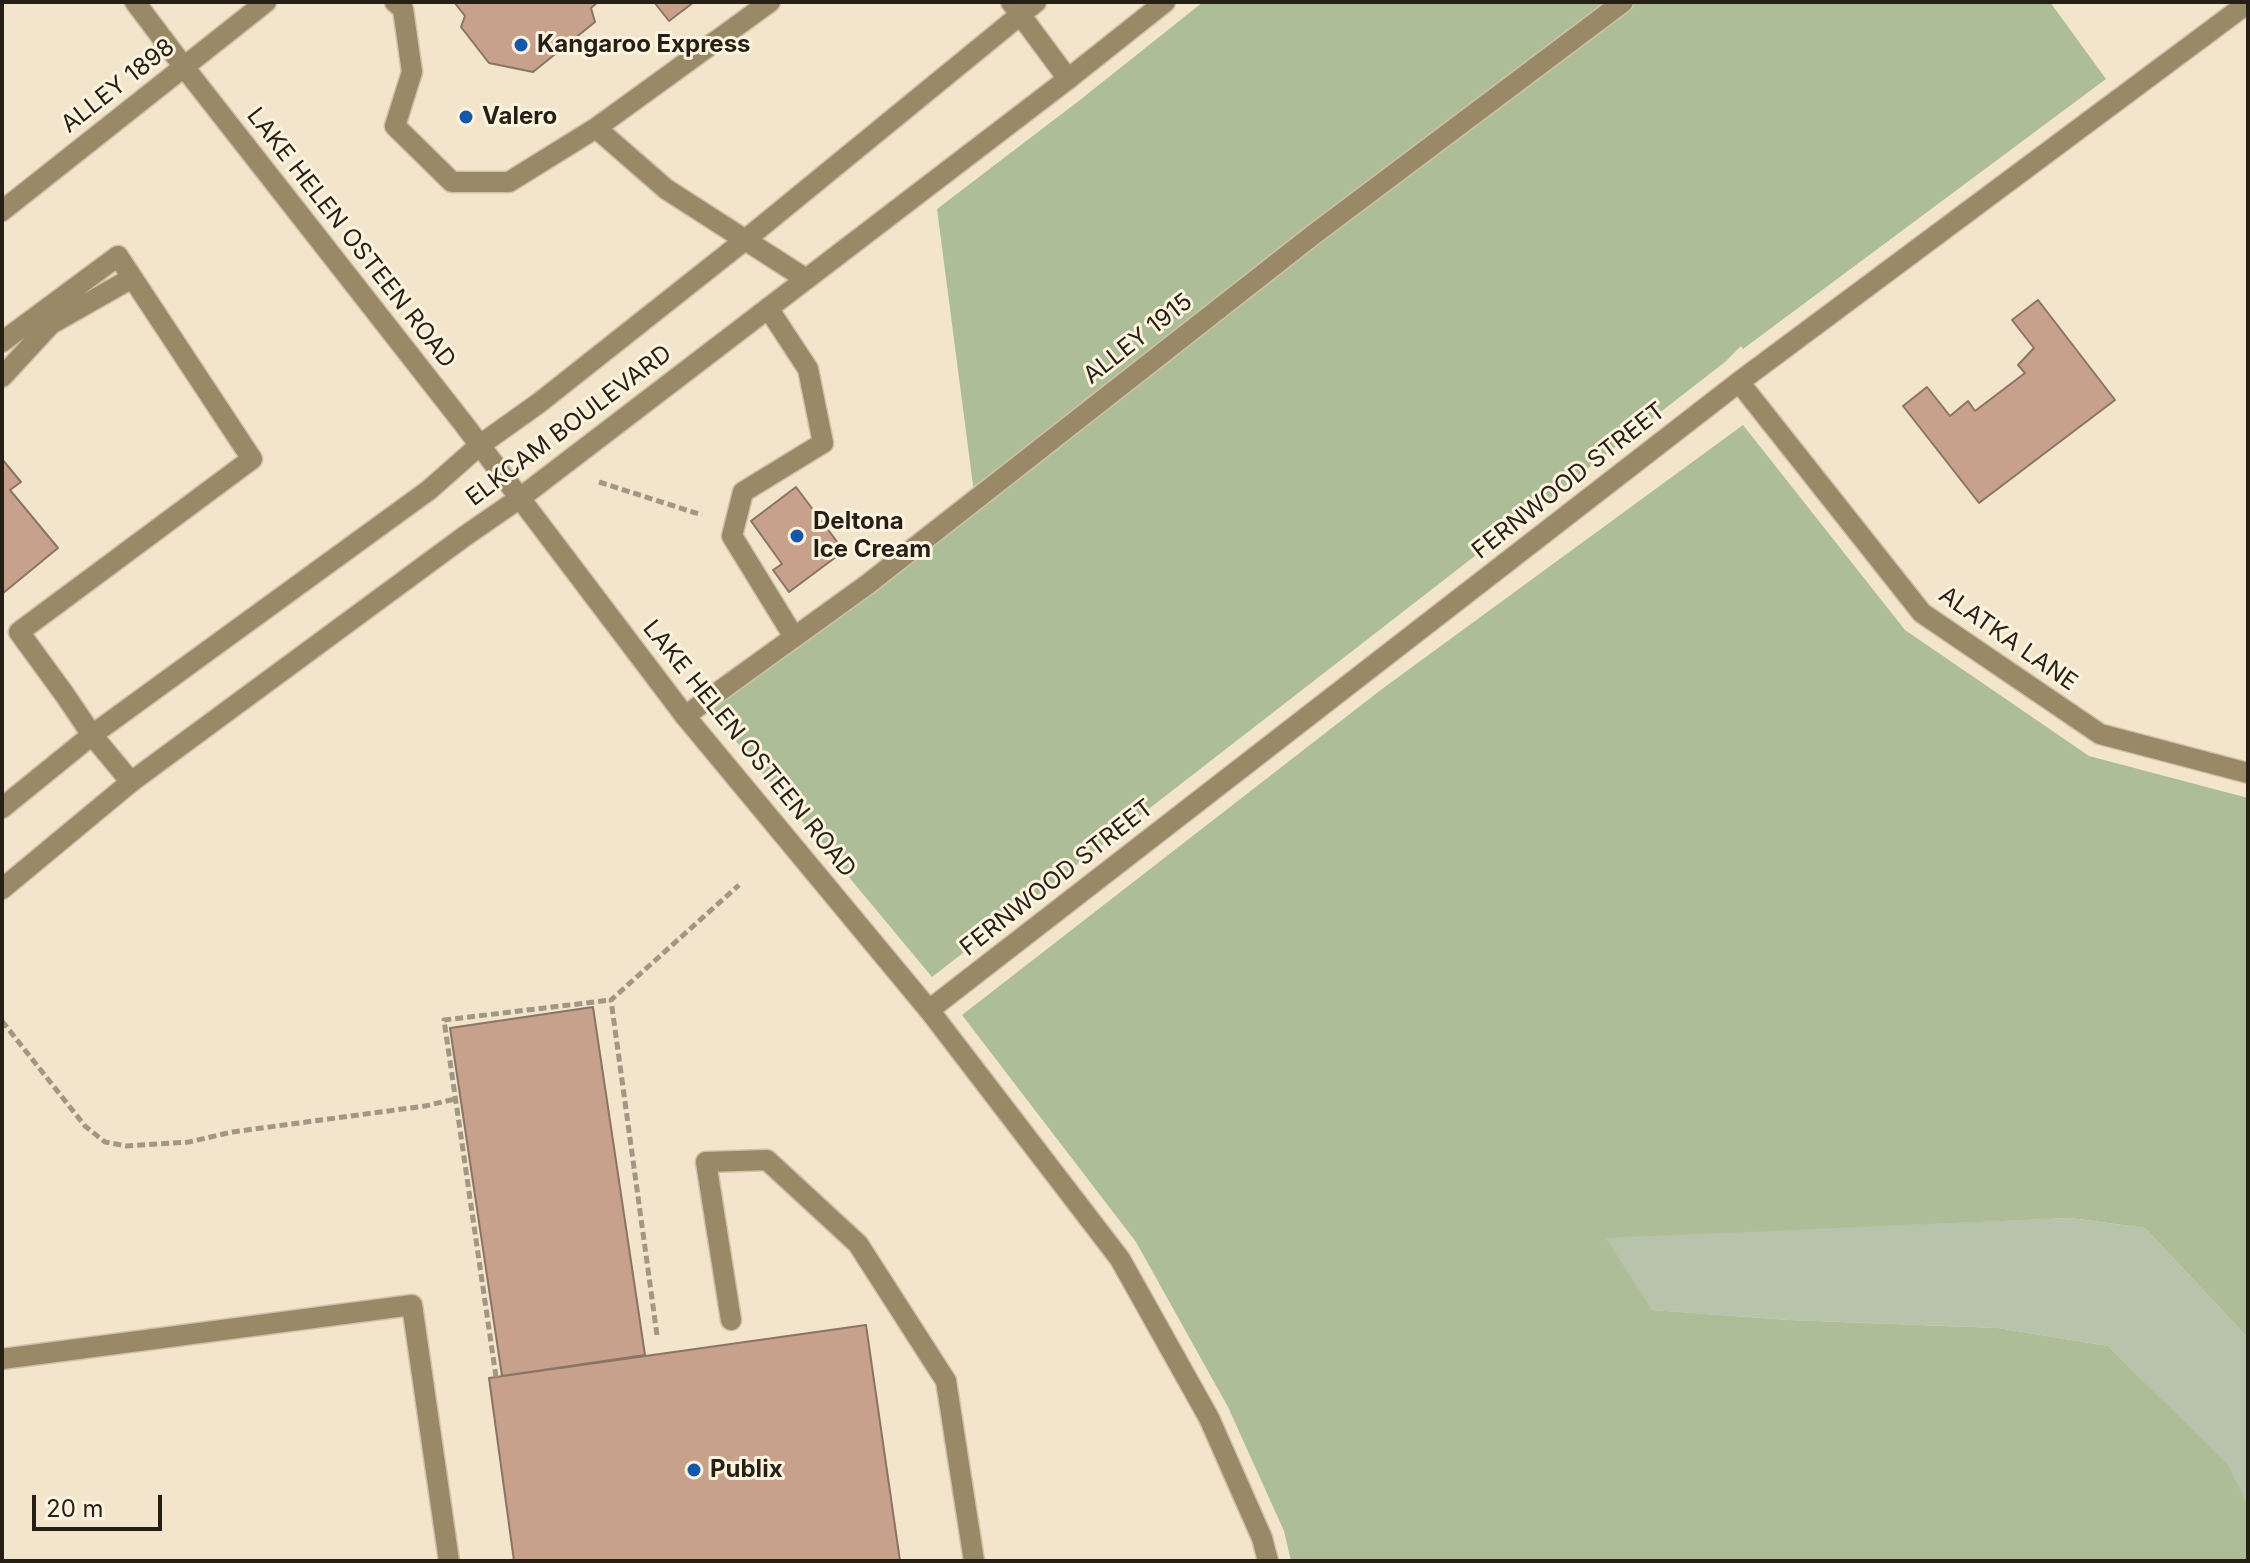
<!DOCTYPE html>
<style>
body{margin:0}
#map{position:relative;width:2250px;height:1563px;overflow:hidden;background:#f3e5cc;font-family:Inter,sans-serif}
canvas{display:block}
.frame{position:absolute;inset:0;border:4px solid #251f16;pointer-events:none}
.scale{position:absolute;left:32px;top:1495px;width:130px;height:36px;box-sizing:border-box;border:4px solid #251f16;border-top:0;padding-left:10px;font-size:24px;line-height:28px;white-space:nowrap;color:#251f16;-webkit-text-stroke:6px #fef3de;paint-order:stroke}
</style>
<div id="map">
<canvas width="2250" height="1563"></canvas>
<div class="frame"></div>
<div class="scale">20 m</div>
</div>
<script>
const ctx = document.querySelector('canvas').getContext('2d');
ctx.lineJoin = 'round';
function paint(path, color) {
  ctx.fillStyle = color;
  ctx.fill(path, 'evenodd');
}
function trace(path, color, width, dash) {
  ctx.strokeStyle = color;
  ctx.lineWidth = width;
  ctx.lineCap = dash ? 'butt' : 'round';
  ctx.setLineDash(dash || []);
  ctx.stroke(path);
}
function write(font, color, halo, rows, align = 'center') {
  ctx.font = font + ' Inter,sans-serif';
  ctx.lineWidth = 6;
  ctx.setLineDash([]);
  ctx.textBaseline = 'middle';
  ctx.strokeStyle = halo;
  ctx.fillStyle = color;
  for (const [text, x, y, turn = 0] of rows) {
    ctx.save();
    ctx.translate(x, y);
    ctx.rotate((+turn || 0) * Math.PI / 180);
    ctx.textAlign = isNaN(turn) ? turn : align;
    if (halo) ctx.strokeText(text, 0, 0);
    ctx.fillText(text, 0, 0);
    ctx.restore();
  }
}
const green = new Path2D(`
 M2071,1218L2145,1228L2248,1338V1506L2227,1465L2108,1346L1998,1328L1789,1320L1651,1310L1605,1237Z`);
const forest = new Path2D(`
 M1203,2H2050L2106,79L1743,349L1741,346L1725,362L932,977L705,704L974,493L937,209L1080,100Z
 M1743,425L1905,630L2089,756L2248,798V1338L2145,1228L2071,1218L1606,1238L1652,1310L1789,1320L1998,1328L2108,1346L2228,1465L2248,1506V1561H1291L1284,1531L1228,1407L1136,1242L962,1015L1382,689Z`);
const building = new Path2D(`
 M454,2H598L591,8L595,22L533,72L489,63L461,27L465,16Z
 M654,2H694L669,21Z
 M2038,300L2115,400L1979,503L1903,406L1927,387L1950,416L1968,401L1975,411L2025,373L2018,365L2034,348L2012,320Z
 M2,459L21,482L10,490L58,548L2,594Z
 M796,487L844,551L789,592L773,570L782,564L751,521Z
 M593,1007L645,1355L502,1376L450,1028Z
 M866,1325L900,1561H514L489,1378Z`);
const path = new Path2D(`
 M599,482L702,515
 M2,1021L85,1126L105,1142L127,1146L189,1142L232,1132L425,1106L455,1099
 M657,1335L611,1000L739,885
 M496,1377L444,1020L611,1000`);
const service = new Path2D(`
 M395,2L403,9L412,72L395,126L452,182H509L596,128L770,2
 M1011,2L1068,79
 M596,128L666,189L806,279
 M2,211L266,2
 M768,308L808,369L823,443L743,492L732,536L794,637
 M2,342L118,256L252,459L19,632L65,695L92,735L131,782
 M2,377L51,324L132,278
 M685,716L868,584L1313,235L1623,2
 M731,1320L706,1162L767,1160L858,1244L946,1381L974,1561
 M2,1359L412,1305L449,1561`);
const minor = new Path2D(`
 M1739,382L1922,613L2100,734L2248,773
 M929,1010L1739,382L2248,3`);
const tertiary = new Path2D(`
 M135,2L184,67L463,423L685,716L929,1010L1120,1259L1209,1418L1262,1538L1268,1561
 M2,808L92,735L429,490L480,445L539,403L745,240L1036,2
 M2,889L131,782L465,536L520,498L1068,79L1165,2`);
const markers = [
 [521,45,8,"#1557a8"],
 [466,117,8,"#1557a8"],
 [797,536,8,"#1557a8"],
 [694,1470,8,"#1557a8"]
];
const poiNames = [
 ["Kangaroo Express",537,45],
 ["Valero",482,117],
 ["Deltona",813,522],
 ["Ice Cream",813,550],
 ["Publix",710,1470]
];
const streetNames = [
 ["ALLEY 1898",118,86,-38],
 ["LAKE HELEN OSTEEN ROAD",351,238,52],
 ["ALLEY 1915",1138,339,-38],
 ["ELKCAM BOULEVARD",569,426,-37],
 ["FERNWOOD STREET",1569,481,-38],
 ["ALATKA LANE",2008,639,35],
 ["LAKE HELEN OSTEEN ROAD",749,749,51],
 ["FERNWOOD STREET",1057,878,-38]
];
paint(green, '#b8c3ab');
paint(forest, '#adbd98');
paint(building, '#c7a18b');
trace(building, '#8b7365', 2);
trace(service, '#cec1ab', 23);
trace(minor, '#cec1ab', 23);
trace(tertiary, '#cec1ab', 23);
trace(path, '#a29784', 5, [8, 4]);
trace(service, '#998967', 20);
trace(minor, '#998967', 20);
trace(tertiary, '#998967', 20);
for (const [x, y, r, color] of markers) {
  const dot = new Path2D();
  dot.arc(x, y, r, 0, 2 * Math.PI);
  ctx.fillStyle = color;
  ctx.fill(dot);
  trace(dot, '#fef3de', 3);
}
write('bold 24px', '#251f16', '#fef3de', poiNames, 'left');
write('24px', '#251f16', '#fef3de', streetNames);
</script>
